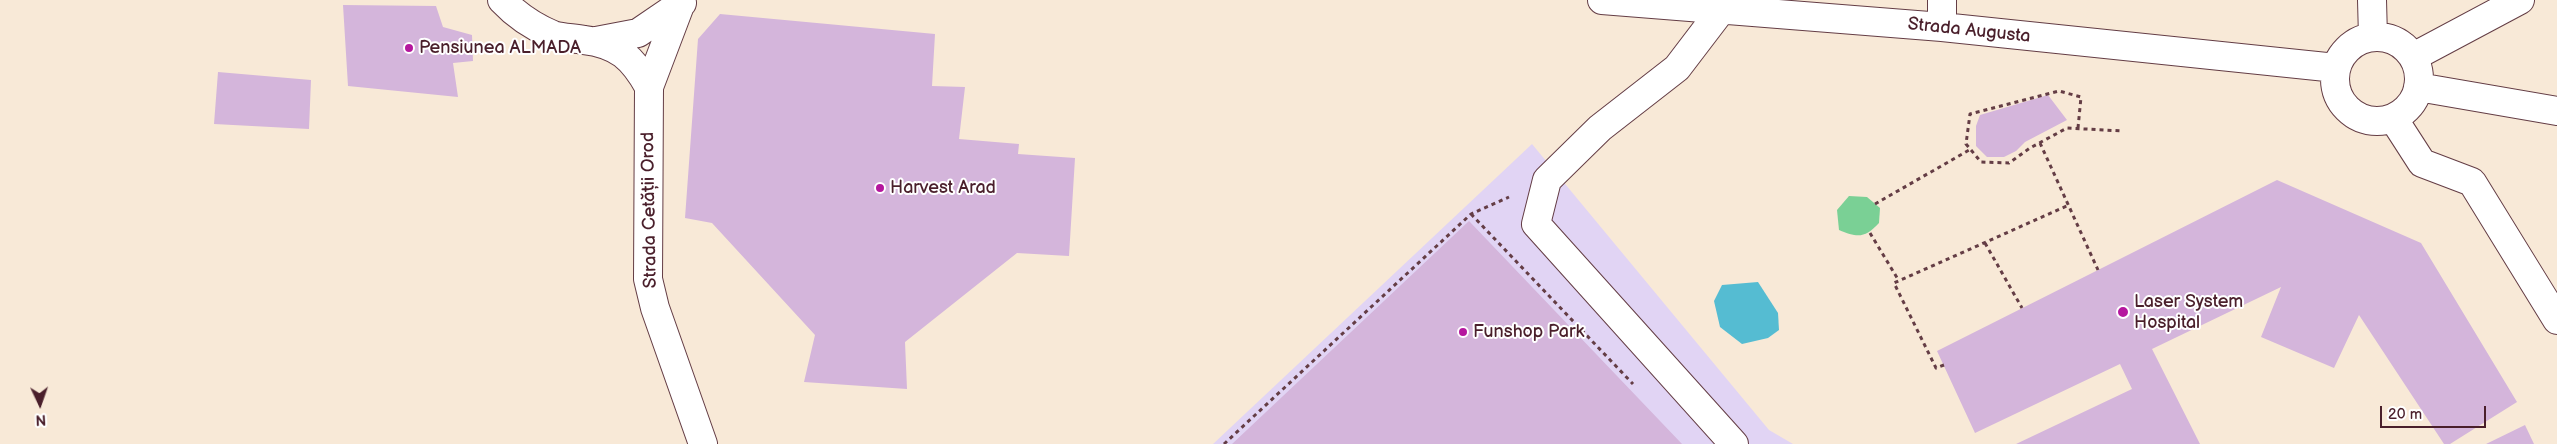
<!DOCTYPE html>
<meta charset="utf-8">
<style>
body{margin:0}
#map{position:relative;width:2557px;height:444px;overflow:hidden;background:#f8e9d7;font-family:"Balsamiq Sans",sans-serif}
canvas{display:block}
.north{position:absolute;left:15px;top:379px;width:50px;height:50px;-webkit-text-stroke:4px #fff;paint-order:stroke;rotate:177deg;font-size:14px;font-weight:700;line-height:20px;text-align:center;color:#4a1f2b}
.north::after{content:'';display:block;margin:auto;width:18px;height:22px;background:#4a1f2b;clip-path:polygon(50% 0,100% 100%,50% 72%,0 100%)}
.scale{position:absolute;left:2380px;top:406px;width:106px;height:22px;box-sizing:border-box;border:2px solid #4a1f2b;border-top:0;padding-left:6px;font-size:15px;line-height:18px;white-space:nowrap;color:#4a1f2b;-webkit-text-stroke:4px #fff;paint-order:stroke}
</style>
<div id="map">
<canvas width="2557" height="444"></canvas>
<div class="north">N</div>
<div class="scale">20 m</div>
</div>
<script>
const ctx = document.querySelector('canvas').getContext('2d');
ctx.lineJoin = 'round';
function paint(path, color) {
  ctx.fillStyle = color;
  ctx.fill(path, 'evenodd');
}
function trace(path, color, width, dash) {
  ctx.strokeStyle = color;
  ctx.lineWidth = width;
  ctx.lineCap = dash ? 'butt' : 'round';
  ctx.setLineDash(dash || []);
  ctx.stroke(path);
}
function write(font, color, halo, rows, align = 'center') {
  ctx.font = font + ' "Balsamiq Sans",sans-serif';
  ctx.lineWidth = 4;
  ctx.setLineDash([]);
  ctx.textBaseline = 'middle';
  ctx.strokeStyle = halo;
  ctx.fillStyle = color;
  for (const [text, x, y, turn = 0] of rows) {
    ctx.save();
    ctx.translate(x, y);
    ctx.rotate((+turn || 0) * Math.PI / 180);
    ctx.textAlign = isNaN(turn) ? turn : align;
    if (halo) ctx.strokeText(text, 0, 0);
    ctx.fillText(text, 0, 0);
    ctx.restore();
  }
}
const built = new Path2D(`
 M1532,144L1769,430L1793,444H1213Z`);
const green = new Path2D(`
 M1849,196L1867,197L1880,208L1879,223C1865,238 1858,238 1839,230L1837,210Z`);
const water = new Path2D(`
 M1758,282L1778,313L1779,330L1768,338L1742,344L1720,327L1714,301L1722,285Z`);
const building = new Path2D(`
 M343,5L436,6L443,27L472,35L473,61L453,63L458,97L348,86Z
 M720,14L935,34L932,86L965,87L959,139L1019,144L1018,154L1075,158L1069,256L1017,253L905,342L907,389L804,382L815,335L712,223L685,218L698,39Z
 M218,72L311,80L309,129L214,124Z
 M2048,95L2067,120L2025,142L2016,151L2004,157H1987L1976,146V126L1980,115Z
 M2277,180L2421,243L2517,402L2450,444H2444L2359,315L2334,368L2261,337L2281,287L2152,349L2200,444H2016L2132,389L2120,364L1975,433L1937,351Z
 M1469,221L1682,444H1232Z
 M2525,425L2534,444H2486Z`);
const path = new Path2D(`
 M2078,128L2081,97L2059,91L1970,114L1966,144L1981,162L2009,163L2030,148L2067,128L2123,131
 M2040,143L2098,270
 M1875,204L1971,149
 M1471,214L1633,384
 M1870,233L1899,281
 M1985,243L2022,308
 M1944,365L1936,368L1894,283L2069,205
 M1224,444L1471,214L1509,197`);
const minor = new Path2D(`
 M502,0C516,15 534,27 553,35C562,38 574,38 584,40C618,44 633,58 649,87
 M1602,0L1942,27L2336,68
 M1942,0V27
 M2372,0L2373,37
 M679,8L649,87L648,279L655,308L703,444
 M1722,9L1677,68L1600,128L1547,180L1536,224L1734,444
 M2335 79a42 42 0 1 1 84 0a42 42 0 1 1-84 0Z
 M596,41L638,33L682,3
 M2413,57L2520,0
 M2418,87L2557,111
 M2393,118L2422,163L2472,182L2557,320`);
const markers = [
 [409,48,5,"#b5179e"],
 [880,188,5,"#b5179e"],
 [2123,312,6,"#b5179e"],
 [1463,332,5,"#b5179e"]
];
const streetNames = [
 ["Strada Augusta",1969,31,6],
 ["Strada Cetății Orod",650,210,-91]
];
const poiNames = [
 ["Pensiunea ALMADA",419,48],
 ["Harvest Arad",890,188],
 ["Laser System",2134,302],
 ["Hospital",2134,323],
 ["Funshop Park",1473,332]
];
paint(built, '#e1d4f4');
paint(green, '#7ad095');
paint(water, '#55bcd2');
paint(building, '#d4b5db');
trace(minor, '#643d45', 30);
trace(path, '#643d45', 3, [4, 4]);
trace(minor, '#fff', 28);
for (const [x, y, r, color] of markers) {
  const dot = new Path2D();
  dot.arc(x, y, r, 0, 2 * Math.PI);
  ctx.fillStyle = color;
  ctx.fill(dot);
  trace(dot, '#fff', 2);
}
write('18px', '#4a1f2b', '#fff', streetNames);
write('18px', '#4a1f2b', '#fff', poiNames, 'left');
</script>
